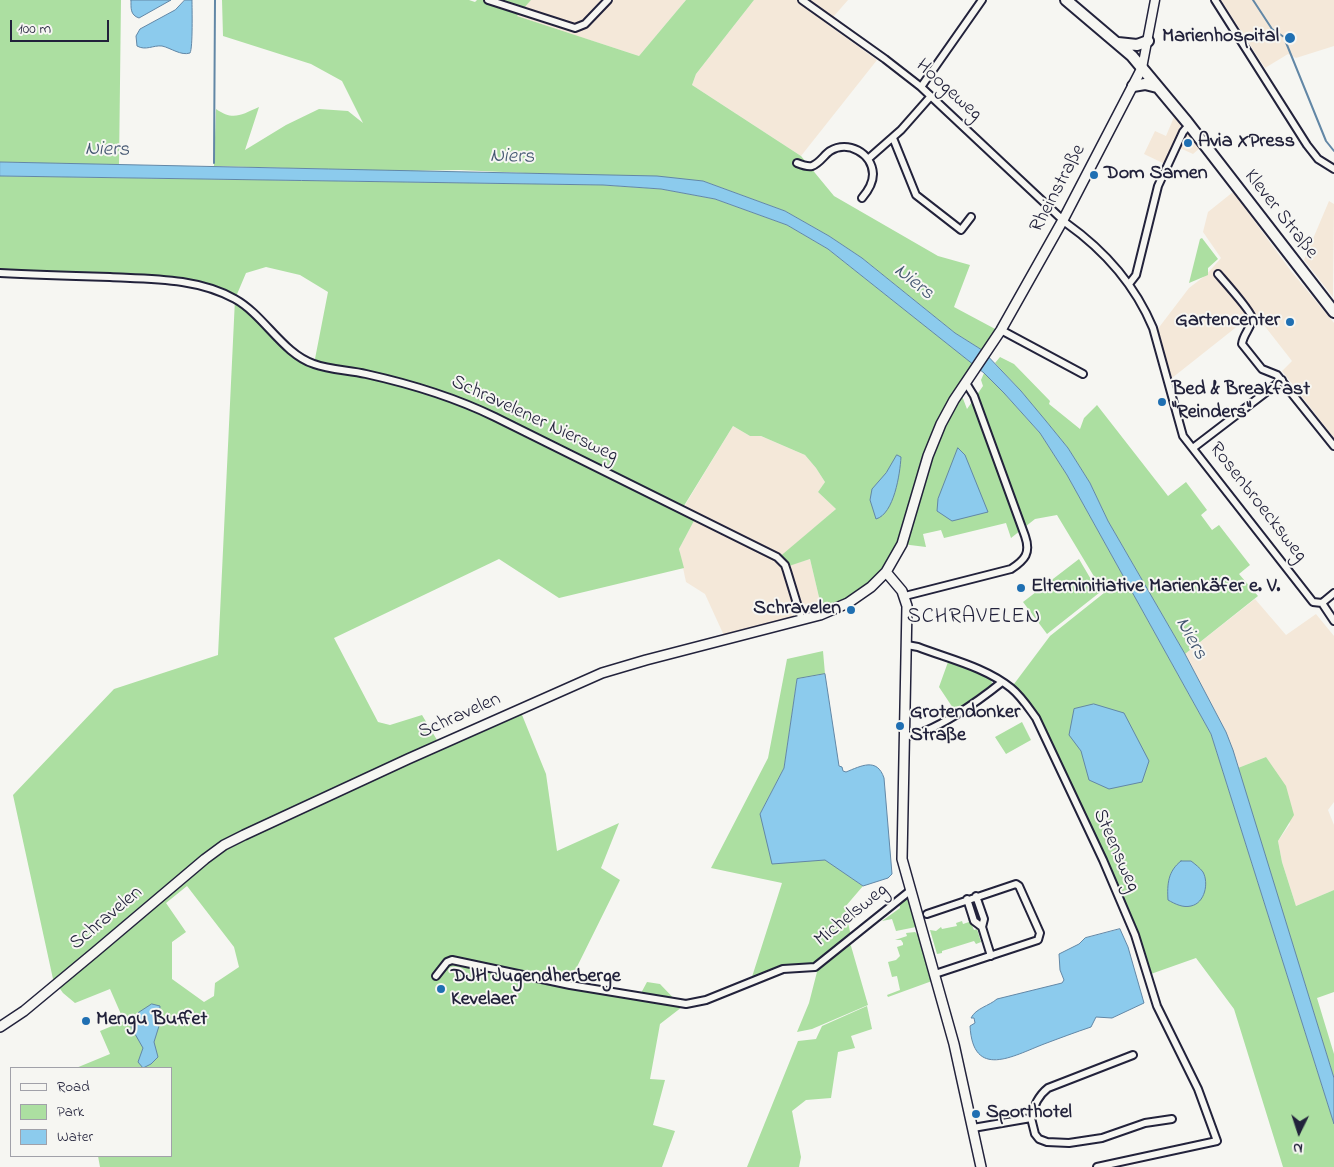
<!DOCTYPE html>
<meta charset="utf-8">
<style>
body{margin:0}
#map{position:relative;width:1334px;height:1167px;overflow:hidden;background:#f6f6f2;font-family:"Indie Flower",sans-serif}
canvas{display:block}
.legend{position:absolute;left:10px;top:1067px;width:162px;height:90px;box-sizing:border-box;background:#f6f6f2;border:1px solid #a1a1a9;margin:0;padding:6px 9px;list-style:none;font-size:15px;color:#22223b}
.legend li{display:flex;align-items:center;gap:10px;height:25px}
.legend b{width:25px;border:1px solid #a1a1a9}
.north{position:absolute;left:1274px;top:1107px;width:50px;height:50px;-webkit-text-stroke:4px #f6f6f2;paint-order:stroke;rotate:184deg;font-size:14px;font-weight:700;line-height:20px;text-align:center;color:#22223b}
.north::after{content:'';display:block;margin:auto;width:18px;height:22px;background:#22223b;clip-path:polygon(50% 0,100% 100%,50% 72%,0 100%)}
.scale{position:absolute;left:10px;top:20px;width:99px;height:22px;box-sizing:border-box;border:2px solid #22223b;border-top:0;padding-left:6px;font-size:15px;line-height:18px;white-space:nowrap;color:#22223b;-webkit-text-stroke:4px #f6f6f2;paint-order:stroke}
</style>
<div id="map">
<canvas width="1334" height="1167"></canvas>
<ul class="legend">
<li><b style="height:6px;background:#f6f6f2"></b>Road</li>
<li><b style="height:14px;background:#acdfa1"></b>Park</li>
<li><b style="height:14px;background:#8ccbed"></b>Water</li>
</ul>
<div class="north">N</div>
<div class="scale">100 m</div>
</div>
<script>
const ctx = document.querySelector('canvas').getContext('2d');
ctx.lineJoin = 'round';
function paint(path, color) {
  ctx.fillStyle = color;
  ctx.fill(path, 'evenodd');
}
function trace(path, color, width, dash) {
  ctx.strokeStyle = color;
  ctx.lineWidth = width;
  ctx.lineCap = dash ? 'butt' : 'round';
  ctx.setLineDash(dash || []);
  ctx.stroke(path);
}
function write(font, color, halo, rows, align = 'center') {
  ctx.font = font + ' "Indie Flower",sans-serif';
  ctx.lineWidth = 4;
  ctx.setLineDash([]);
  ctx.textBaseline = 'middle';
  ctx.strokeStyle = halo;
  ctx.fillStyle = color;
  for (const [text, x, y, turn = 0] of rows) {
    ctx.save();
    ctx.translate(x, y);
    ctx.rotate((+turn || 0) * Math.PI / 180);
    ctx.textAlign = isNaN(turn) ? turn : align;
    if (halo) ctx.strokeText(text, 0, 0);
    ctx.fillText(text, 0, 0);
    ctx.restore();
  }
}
const built = new Path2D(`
 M531,0H686L639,56L516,16Z
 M754,0H848L827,24L877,60L801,156L692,85L696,74Z
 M1221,0H1334V46L1296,58L1288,54L1265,68Z
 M1174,117L1200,148L1193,154L1180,148L1171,167L1144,154L1155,131L1166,136Z
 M1233,192L1291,271L1334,323V438L1282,371L1292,361L1260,320L1244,321L1172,378L1157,330L1189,288L1206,275L1221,258L1203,232L1208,212Z
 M1329,201L1334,204L1333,297L1304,260Z
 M733,426L750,436H761L805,455L816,468L825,482L818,492L836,509L778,559L783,567L810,559L823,614L726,640L705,594L686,582L679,549L696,517L682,510Z
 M1255,599L1286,635L1316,614L1334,636V802L1328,810L1334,825V890L1296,906L1282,862L1278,841L1290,824L1266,757L1238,768L1226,732L1185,654Z`);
const green = new Path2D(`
 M0,0H121L119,165L0,162Z
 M222,0H469L475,2L477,0H531L517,16L639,56L686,0H754L696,74L692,85L801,156L834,196L938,256L970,265L954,307L997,330L982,350L955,333L862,258L829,236L785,211L703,181L459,170L399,171L214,166L216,109C233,121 241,115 259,107L245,150L286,125L319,109L348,111L363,123L342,81L311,64L223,36Z
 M0,176L603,185L661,189L715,199L787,225L828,249L973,364L944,411V425L962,396L967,409L983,386L981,380L984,373L1004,393L1040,433L1067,475L1211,734L1334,1124V1167H1283L1234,1009L1196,958L1148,975L1135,935L1036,718L1011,688L1050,636L1104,593L1057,515L1035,519L1011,538L1006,523L944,538L941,530L923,534L926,547L902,544L899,540C895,548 890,557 885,565C871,587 845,599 823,614L810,559L783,568L777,559L836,509L818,492L825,482L816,468L805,455L761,436H750L733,426L682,509L696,517L679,549L684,568L559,598L499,559L334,638L378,722L390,725L422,715L440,745L520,710L546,774L557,851L619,823L601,868L620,880L566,989L640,995L647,982L660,984L682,1007L660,1024L650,1079L665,1080L653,1125L675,1131L662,1167H100L98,1156H171V1068H76L110,1054L100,1031L124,1021L110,989L75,1003L63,993L53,979L13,795L114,689L218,655L235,299L210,288L165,280L0,273ZM266,267L300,275L328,292L314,364L288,347L235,299L246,273ZM187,886L234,947L239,967L215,983L214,996L204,1002L172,979V942L186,932L166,903Z
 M1202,238L1218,259L1208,268V275L1189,283L1200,239Z
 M1000,357L1014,364L1050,401L1049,404L1080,429L1084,418L1097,405L1168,496L1186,482L1207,510L1201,515L1212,530L1219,525L1250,565L1239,574L1258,596L1185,654L1108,521L1090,483L1068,448L1021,391L995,363Z
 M1079,559L1099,593L1047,634L1023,602Z
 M823,651L825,674L797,679L784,768L760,814L863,886L845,907L851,937L847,941L851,946L868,1005L812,1029L797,1032L809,1003L818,968L801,963L751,980L782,883L711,868L768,758L787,659Z
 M948,662L987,676L991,679L992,684L955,711L939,687Z
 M1022,722L1031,740L1006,754L995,737Z
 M1266,757L1286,786L1294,815L1278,841L1282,862L1296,906L1334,890V992L1317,998L1334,1054V1078L1238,768Z
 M905,898H908L916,927L896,931L892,919L882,921L900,908L899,903Z
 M968,918H969L974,930L977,929L981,942L976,944L974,941L942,951V953L937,954L930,930L936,931L941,927L942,929L957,926L956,923L962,921L963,924L969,922Z
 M915,932L918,935L932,981L888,997L887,995L900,990L897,976L892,977L888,962L896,960L900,956L897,947L903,945V943L901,940H895L907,936L906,933Z
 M867,1006L872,1029L851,1036L855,1048L838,1052L831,1098L806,1100L792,1111L801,1157L799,1167H747L798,1041L816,1039L822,1026Z`);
const water = new Path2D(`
 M131,0H171L139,18C130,15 131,8 131,0Z
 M185,0H192C192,8 193,48 190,53C181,56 171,48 162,46C153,45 146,51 137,46L136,36L140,29L175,10Z
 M0,162L657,176L703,181L785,211L829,236L862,258L955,333L982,350L1021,391L1046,421L1068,448L1090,483L1108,521L1185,654L1226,732L1233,750L1334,1078V1124L1211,734L1067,475L1040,433L1004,393L984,373L828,249L787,225L715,199L661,189L603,185L0,176Z
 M958,448L965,455L988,512L952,521L937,511L938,499Z
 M897,455L901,457C900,474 894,514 876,519L870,500L872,489L886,473Z
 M825,674L839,766L842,767L843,771L846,772C861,766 877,757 884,778L892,874L888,878L863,886L825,860L772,864L760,814L784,768L797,679Z
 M1094,704L1124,713L1149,761L1142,782L1109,789L1089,780L1081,751L1069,735L1074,709Z
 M1181,861H1191C1195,864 1200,868 1203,872C1209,883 1205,903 1191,906C1183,908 1175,904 1168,900C1167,884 1168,871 1181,861Z
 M1120,929L1128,947L1144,1003L1112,1018L1096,1017L1091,1027C1076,1032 1060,1038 1044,1044C1013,1056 973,1080 970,1026L975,1023L974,1018H971C976,1008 989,1006 997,999L1062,983L1064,980L1060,970L1059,954L1079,944L1085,938Z
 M152,1004L160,1006L159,1026L154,1042L158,1057L151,1064L143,1068L138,1062L143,1048L131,1027L138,1013Z`);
const stream = new Path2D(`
 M1253,0L1272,29L1284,37
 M1285,40L1326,141L1334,151
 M214,163L215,0`);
const minor = new Path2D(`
 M488,0L575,28L585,24L608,0
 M802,0L885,59L921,87L1066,223C1104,250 1135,285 1153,328L1183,436L1313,602L1322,603
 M1215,0L1307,145L1318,159L1334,169
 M921,87L982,0
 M893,138L916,195L961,230L971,217
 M868,159L901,130L931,96
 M797,163C802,165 807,167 812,166C820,163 824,155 830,151C848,140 872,153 873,174C873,183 868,191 862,198
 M0,273C37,275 73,276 110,277C152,279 198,278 235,299C264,315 283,354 314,364C330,370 349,370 366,374C411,384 454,397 495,417L777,557L785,565L787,571L802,620
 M1218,274C1224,281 1252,312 1252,318C1252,327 1243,334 1242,344L1262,369L1277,375L1334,446
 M1129,284L1136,275L1158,186L1183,132L1189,125
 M1001,330L1083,374
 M1193,448L1282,380
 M905,596L1011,569C1025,560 1031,553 1025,536L974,396L966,383
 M1322,603L1334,621
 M1322,603L1334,593
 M907,645L918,647C949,659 985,667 1011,688C1021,696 1028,707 1036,718L1103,860L1135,935L1157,1006L1198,1089L1217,1141L1097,1167
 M905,736C932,735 981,699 1002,682
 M976,896L984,919L982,927L991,956
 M967,899L974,921L982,927
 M927,914L1016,884L1019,886L1040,933L1038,940L935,974
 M436,976L447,962L452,960L570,985L686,1004L706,1000L783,969L815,967L911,890
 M1031,1118C1033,1107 1039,1095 1048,1088L1133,1055
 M973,1128L1031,1118L1035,1134L1039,1139L1047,1142L1069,1143L1102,1138L1145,1123L1172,1119`);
const tertiary = new Path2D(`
 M1142,68L1155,0`);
const secondary = new Path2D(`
 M886,572L902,591L907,606L902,859L954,1044L981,1167
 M0,1027L24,1011L95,952L205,859L224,845L244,835L408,759L602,673L646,660L820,615L848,603L871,587L886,572L902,544L928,456L941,424L954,400L1001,330L1063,220L1142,68`);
const primary = new Path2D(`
 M1066,0L1132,56L1187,122L1334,312
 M1118,43L1137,45L1148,41
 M1133,86L1145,84L1157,87`);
const markers = [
 [1290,38,6,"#1f6fb2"],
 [1188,143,5,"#1f6fb2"],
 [1094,175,5,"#1f6fb2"],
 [1290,322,5,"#1f6fb2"],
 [1162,402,5,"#1f6fb2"],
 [1021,588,5,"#1f6fb2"],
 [851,610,5,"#1f6fb2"],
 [900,726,5,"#1f6fb2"],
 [441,989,5,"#1f6fb2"],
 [86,1021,5,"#1f6fb2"],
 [976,1114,5,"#1f6fb2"]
];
const poiNames = [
 ["Marienhospital",1279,38,"right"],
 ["Avia XPress",1198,143],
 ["Dom Samen",1104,175],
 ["Gartencenter",1280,322,"right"],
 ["Bed & Breakfast",1172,391],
 ["\"Reinders\"",1172,414],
 ["Elterninitiative Marienkäfer e. V.",1031,588],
 ["Schravelen",841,610,"right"],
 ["Grotendonker",910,714],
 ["Straße",910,737],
 ["DJH Jugendherberge",451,978],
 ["Kevelaer",451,1001],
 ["Mengu Buffet",96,1021],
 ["Sporthotel",986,1114]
];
const streetNames = [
 ["Hoogeweg",948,91,42],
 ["Rheinstraße",1059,189,-62],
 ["Klever Straße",1280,215,52],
 ["Schravelener Niersweg",534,420,25],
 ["Rosenbroecksweg",1257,503,52],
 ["Schravelen",460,717,-24],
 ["Steensweg",1115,851,66],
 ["Michelsweg",852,916,-39],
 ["Schravelen",107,919,-40]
];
const waterNames = [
 ["Niers",107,151,1],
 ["Niers",512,158,1],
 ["Niers",913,283,39],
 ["Niers",1190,639,61]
];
const quarterNames = [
 ["SCHRAVELEN",974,618]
];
paint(built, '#f4e8d9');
paint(green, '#acdfa1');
paint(water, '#8ccbed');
trace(water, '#6287a6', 1);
trace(stream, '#6287a6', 2);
trace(minor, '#22223b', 10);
trace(tertiary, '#22223b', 11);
trace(secondary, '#22223b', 12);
trace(primary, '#22223b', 14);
trace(minor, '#f6f6f2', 6);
trace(tertiary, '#f6f6f2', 8);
trace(secondary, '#f6f6f2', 9);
trace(primary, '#f6f6f2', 10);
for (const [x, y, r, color] of markers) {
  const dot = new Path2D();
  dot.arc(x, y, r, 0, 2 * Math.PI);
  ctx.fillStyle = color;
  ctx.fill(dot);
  trace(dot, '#f6f6f2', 2);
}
write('bold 20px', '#22223b', '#f6f6f2', poiNames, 'left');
write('20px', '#22223b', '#f6f6f2', streetNames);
write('italic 21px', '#425570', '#f6f6f2', waterNames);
ctx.letterSpacing = '1px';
write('22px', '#22223b', '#f6f6f2', quarterNames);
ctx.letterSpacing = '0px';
</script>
